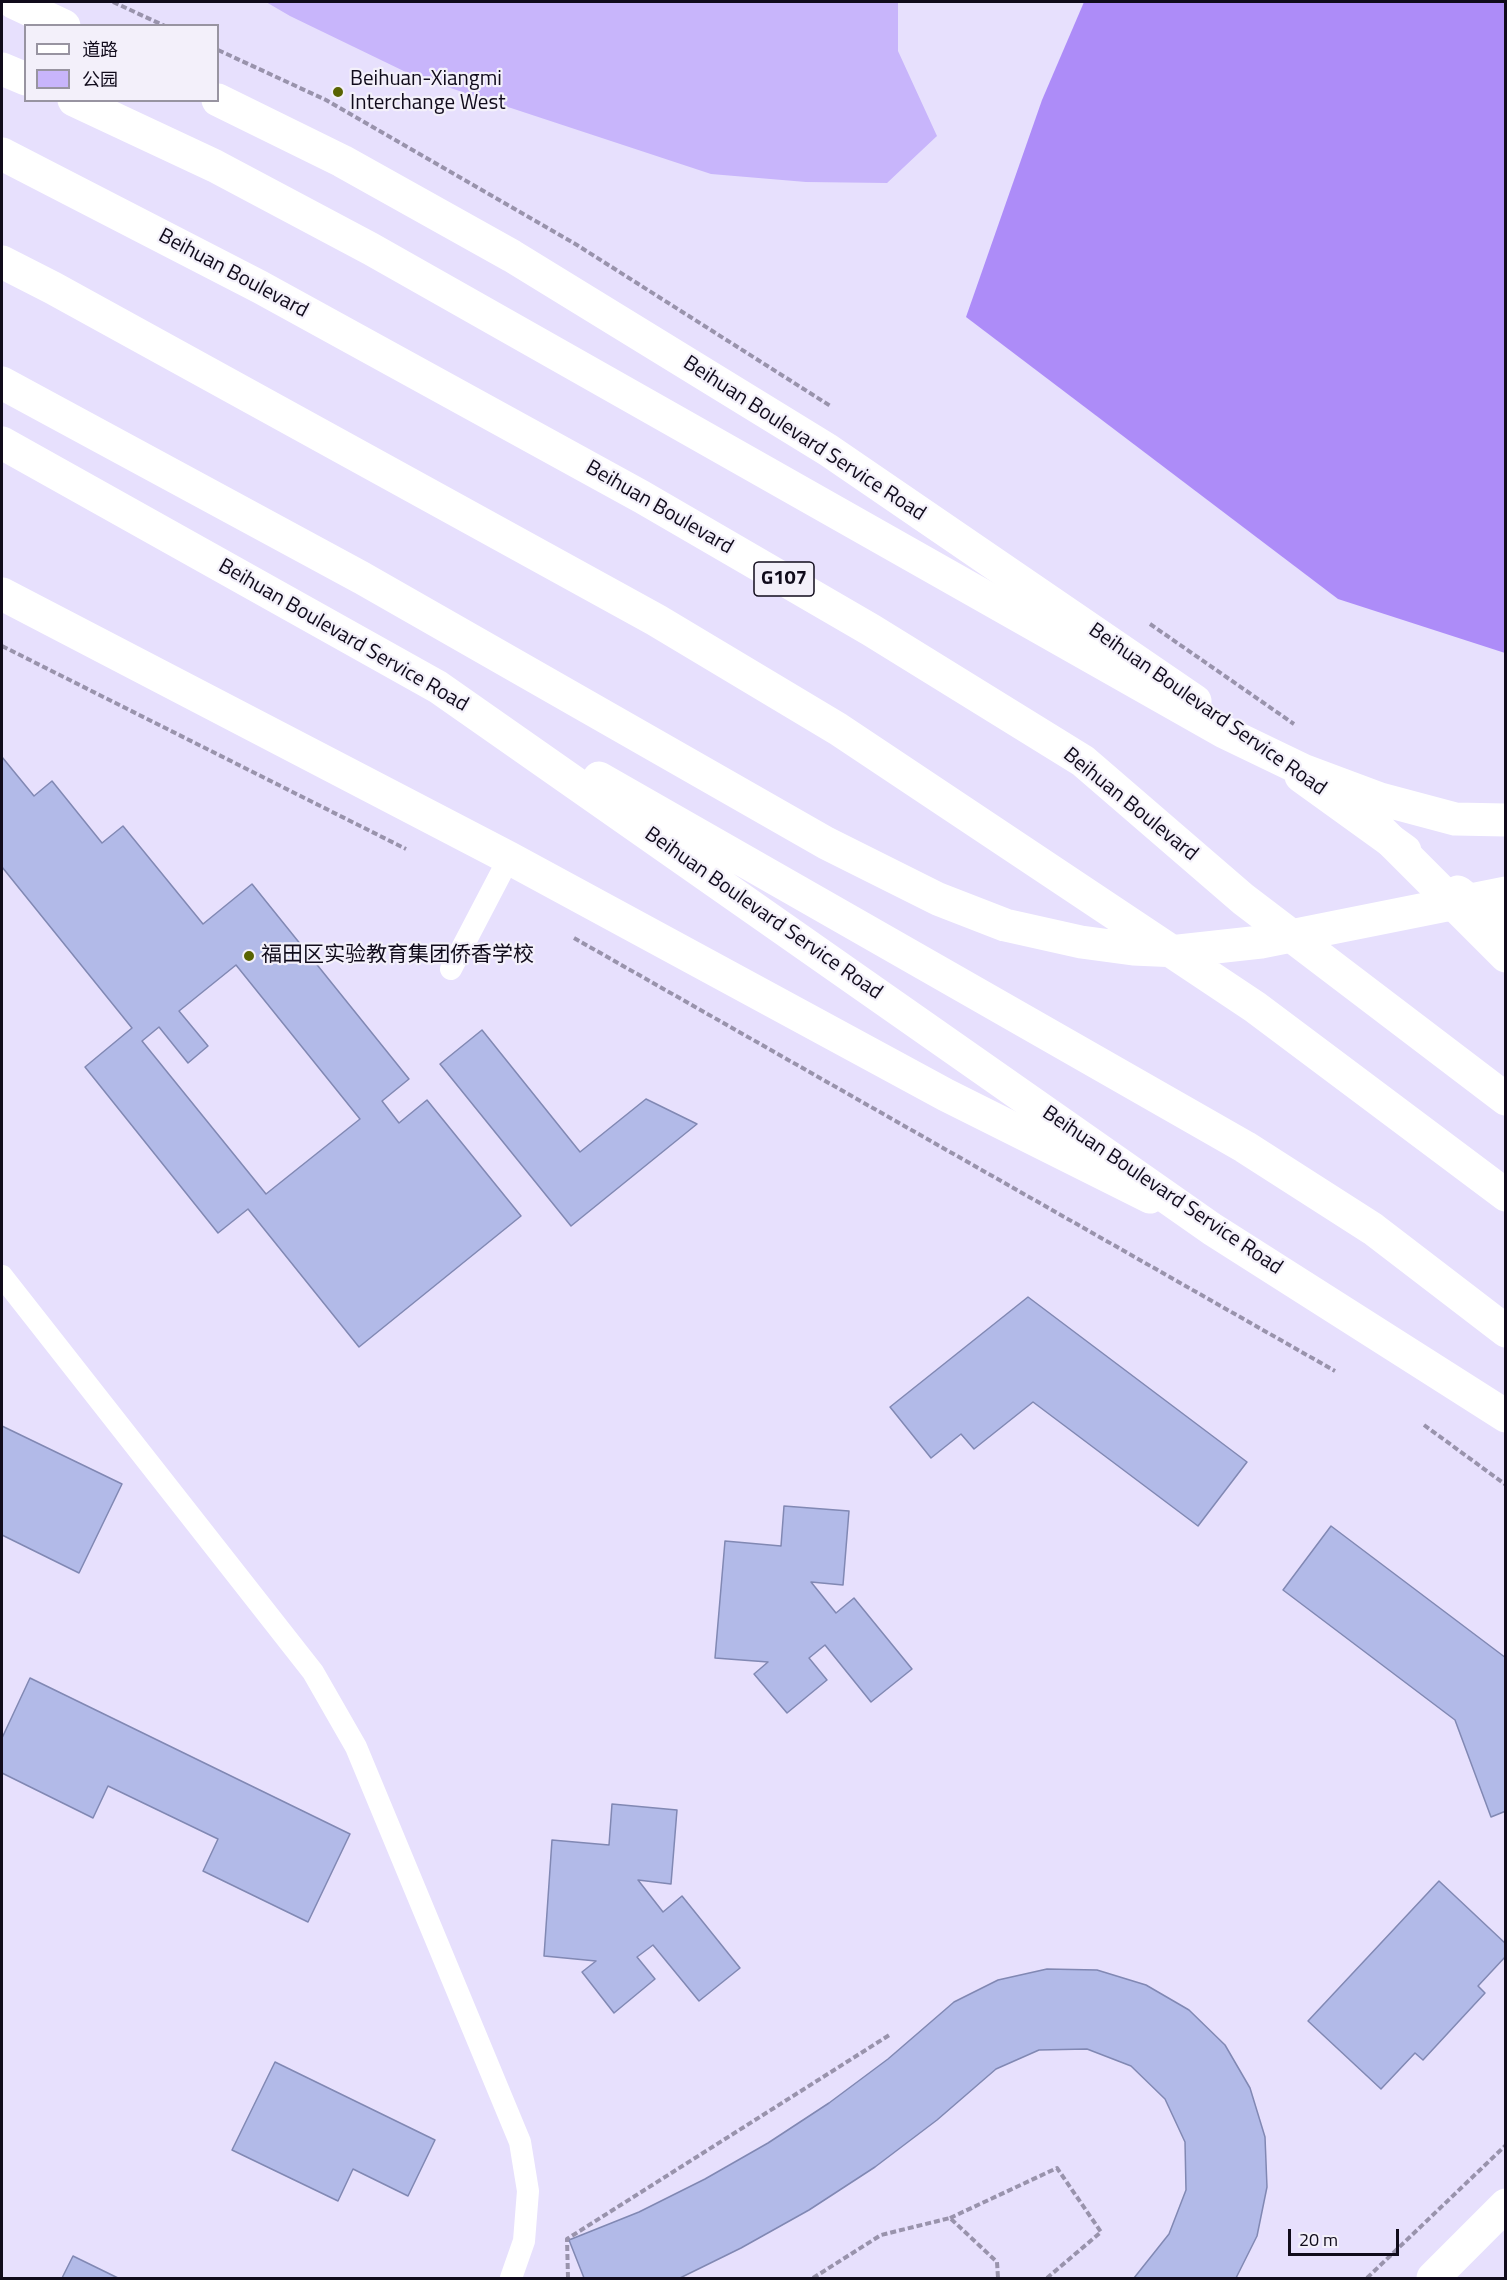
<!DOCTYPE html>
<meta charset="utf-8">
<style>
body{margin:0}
#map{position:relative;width:1507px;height:2280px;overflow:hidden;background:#e7e0fd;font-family:"Titillium Web","Noto Sans SC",sans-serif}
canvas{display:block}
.frame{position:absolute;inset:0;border:3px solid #100b1b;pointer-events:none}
.legend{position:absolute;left:24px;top:24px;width:195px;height:78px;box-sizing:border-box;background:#f3f0fa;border:2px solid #9894a1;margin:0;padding:8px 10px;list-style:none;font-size:18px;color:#100b1b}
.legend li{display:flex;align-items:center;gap:12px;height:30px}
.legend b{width:30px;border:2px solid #9894a1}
.scale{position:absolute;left:1288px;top:2229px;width:111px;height:27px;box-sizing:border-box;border:3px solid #100b1b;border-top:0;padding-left:8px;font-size:18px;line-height:21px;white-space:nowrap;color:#100b1b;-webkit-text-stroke:4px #f3f0fa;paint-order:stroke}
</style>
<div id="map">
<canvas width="1507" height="2280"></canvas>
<div class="frame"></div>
<ul class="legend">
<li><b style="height:8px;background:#fff"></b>道路</li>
<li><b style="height:16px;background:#c8b5fb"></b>公园</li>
</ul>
<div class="scale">20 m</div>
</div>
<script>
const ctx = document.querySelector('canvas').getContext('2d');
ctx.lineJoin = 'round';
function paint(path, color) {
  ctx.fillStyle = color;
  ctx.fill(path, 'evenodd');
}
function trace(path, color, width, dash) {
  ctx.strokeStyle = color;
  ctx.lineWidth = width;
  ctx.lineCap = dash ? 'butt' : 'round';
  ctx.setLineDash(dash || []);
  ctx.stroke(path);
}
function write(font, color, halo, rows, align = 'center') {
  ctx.font = font + ' "Titillium Web","Noto Sans SC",sans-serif';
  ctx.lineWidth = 4.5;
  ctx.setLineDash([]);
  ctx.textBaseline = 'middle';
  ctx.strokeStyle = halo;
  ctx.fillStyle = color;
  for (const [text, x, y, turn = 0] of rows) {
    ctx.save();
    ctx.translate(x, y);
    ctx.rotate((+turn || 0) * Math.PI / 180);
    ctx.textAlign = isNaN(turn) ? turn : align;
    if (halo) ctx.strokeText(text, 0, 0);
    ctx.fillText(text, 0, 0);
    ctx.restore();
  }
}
const green = new Path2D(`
 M266,2H898V51L937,136L887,183L806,182L711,174L414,76L290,16Z`);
const forest = new Path2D(`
 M1084,2H1505V653L1338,599L966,317L1042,100Z`);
const building = new Path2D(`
 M2,757L34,796L52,781L102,843L123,826L203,924L252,884L409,1079L382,1101L399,1123L427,1100L521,1216L359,1347L248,1209L218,1233L85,1067L132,1028L2,867ZM236,965L360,1119L266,1194L142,1041L159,1027L188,1063L208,1046L179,1011Z
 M482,1030L580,1152L646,1099L697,1124L571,1226L440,1064Z
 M1028,1297L1247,1462L1198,1526L1033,1402L974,1449L961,1434L931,1458L890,1407Z
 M2,1426L122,1484L79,1573L2,1535Z
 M784,1506L849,1511L843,1585L811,1582L836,1613L854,1598L912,1669L871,1702L825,1645L809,1658L827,1680L787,1713L754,1674L768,1662L715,1658L725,1541L781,1546Z
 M1331,1526L1506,1658V1811L1491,1817L1455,1720L1283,1590Z
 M30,1678L350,1834L308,1922L203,1871L218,1839L108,1786L93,1818L2,1773V1738Z
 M612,1804L677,1810L671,1884L638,1880L663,1912L682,1896L740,1968L699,2001L653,1945L637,1957L655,1979L614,2013L582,1972L596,1961L544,1956L552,1840L609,1845Z
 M1439,1881L1506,1944V1956L1478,1986L1485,1993L1423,2060L1415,2053L1381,2089L1308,2021Z
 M1047,1969L1097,1970L1146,1985L1189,2010L1225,2045L1250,2088L1265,2137L1267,2187L1257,2236L1236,2278H1134L1169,2234L1186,2190L1185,2142L1165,2099L1131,2066L1087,2049L1039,2050L996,2069L937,2120L875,2167L809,2210L741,2248L680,2278H584L569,2240L639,2212L705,2179L768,2143L829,2103L888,2059L954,2002L998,1980Z
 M275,2062L435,2140L408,2196L353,2169L338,2201L232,2150Z
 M73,2256L118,2278H62Z`);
const path = new Path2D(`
 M113,2L165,26
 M218,50L326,100L577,245L832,407
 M1150,624L1294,724
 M2,646L406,849
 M574,938L1335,1371
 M1424,1425L1506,1485
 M950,2218L1057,2168L1101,2232L1047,2278
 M568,2278L567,2239L891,2034
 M813,2278L881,2235L950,2218L997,2262L998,2278
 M1367,2278L1506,2145`);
const service = new Path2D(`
 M451,969L509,858
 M2,1276L313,1672L356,1747L520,2142L528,2191L524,2241L511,2278`);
const tertiary = new Path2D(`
 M2,594L509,858L946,1095L1150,1197`);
const primary = new Path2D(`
 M13,2L64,26
 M218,100L342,161L512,256L828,450L1195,701
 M2,443L438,687L1212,1229L1506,1416
 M1301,776L1405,851
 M599,778L1245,1147L1373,1229L1506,1331
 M1458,892L1506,930
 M1433,2278L1506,2205`);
const trunk = new Path2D(`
 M2,69L26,79
 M74,100L215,166L371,249L1224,732L1305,771L1380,799L1455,819L1506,820
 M2,154L260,287L642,497L871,630L1083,761L1243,899L1506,1099
 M2,262L53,288L656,620L838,729L1255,1007L1506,1195
 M2,383L362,578L826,843L938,899L1005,925L1081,942L1133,949L1179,951L1261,942L1506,893
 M1382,832L1506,956`);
const markers = [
 [338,92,6,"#596302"],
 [249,956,6,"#596302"]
];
const shields = [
 [784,579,60]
];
const shieldNames = [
 ["G107",784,579]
];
const poiNames = [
 ["Beihuan-Xiangmi",350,80],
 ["Interchange West",350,104],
 ["福田区实验教育集团侨香学校",261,956]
];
const streetNames = [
 ["Beihuan Boulevard",233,274,28],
 ["Beihuan Boulevard Service Road",804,439,33],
 ["Beihuan Boulevard",659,508,30],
 ["Beihuan Boulevard Service Road",343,636,30],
 ["Beihuan Boulevard Service Road",1207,710,35],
 ["Beihuan Boulevard",1130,805,39],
 ["Beihuan Boulevard Service Road",763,914,35],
 ["Beihuan Boulevard Service Road",1162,1191,34]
];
paint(green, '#c8b5fb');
paint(forest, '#ad8cf8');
paint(building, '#b2bae8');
trace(building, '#8188b3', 1.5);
trace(path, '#9993ac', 4, [6, 3]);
trace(service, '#fff', 22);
trace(tertiary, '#fff', 33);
trace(primary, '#fff', 33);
trace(trunk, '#fff', 33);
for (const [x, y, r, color] of markers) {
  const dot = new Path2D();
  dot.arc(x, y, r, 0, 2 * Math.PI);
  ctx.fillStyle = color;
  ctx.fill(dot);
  trace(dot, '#f3f0fa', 2);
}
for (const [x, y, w] of shields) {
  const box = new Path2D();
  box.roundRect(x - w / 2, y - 17, w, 34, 4.5);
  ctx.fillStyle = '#f3f0fa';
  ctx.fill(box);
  trace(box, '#100b1b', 1.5);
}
write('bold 20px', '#100b1b', null, shieldNames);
write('21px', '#100b1b', '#f3f0fa', poiNames, 'left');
write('21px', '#100b1b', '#f3f0fa', streetNames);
</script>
